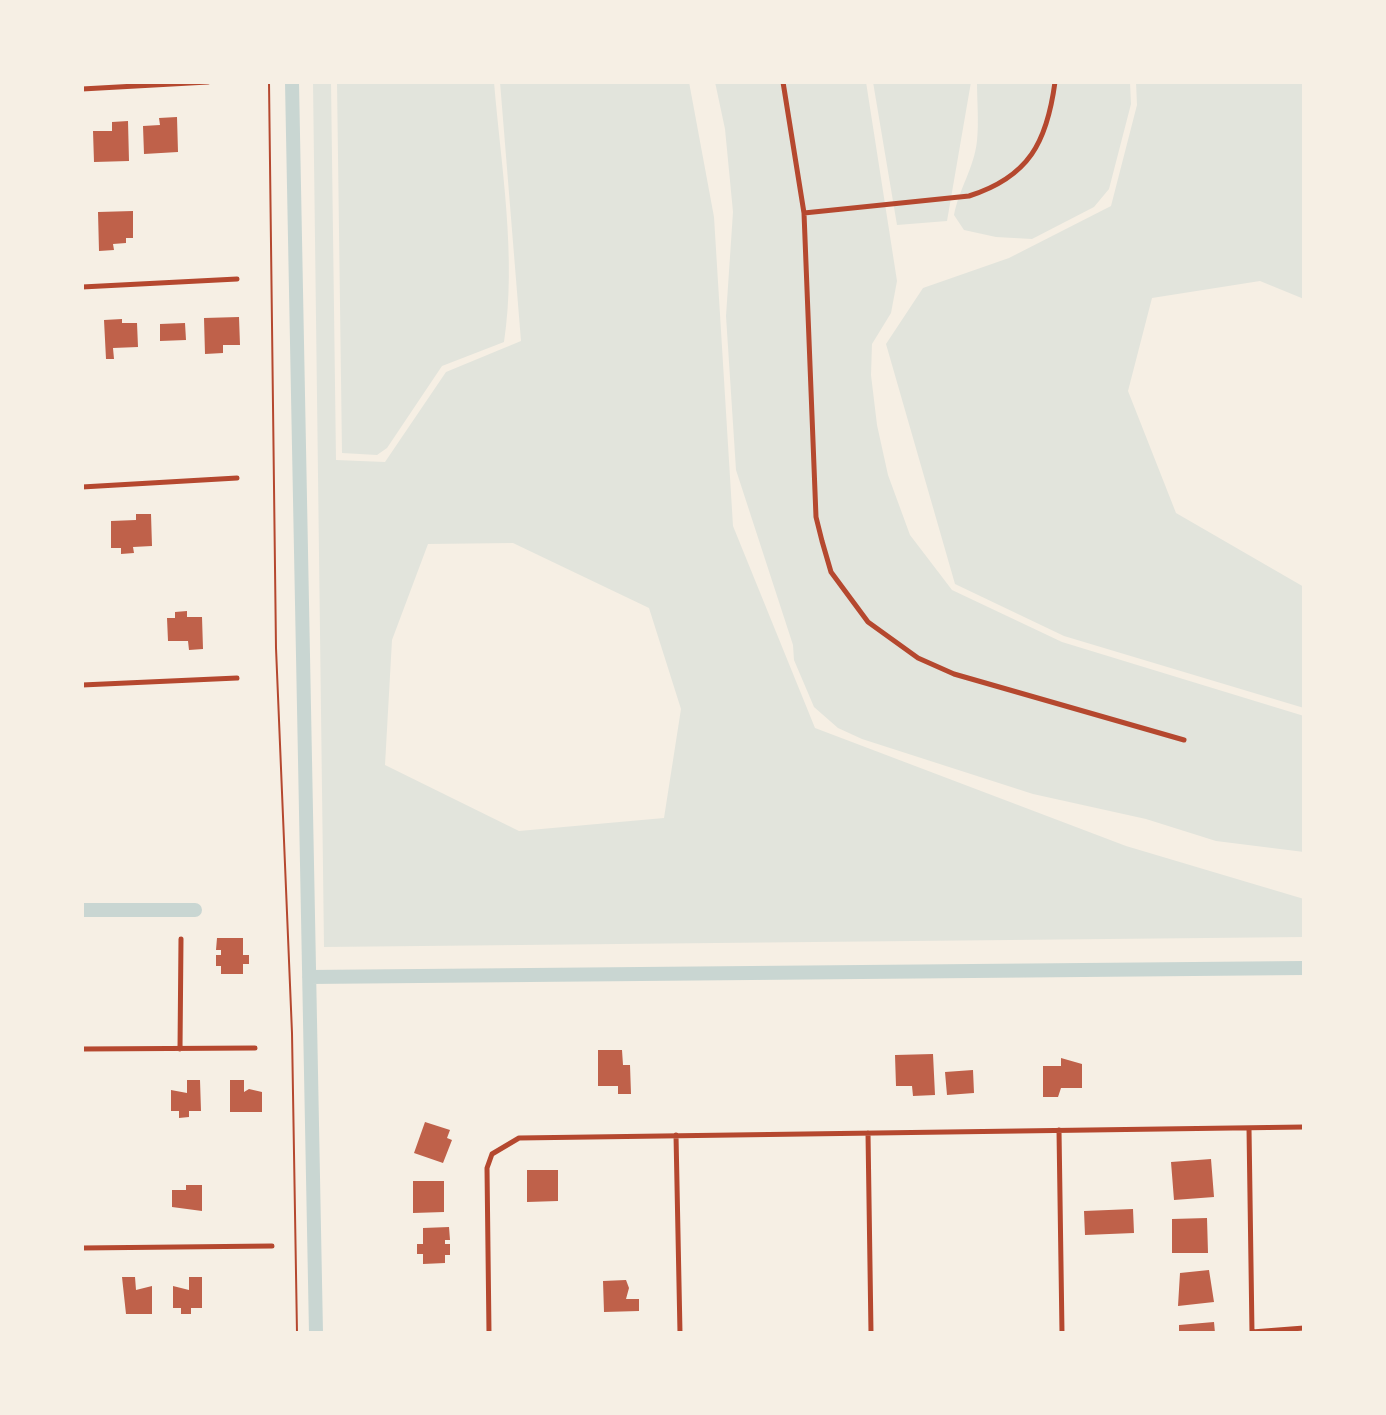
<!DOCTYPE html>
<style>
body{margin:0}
#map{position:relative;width:1386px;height:1415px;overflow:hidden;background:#f6efe4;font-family:Helvetica,sans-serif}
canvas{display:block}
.frame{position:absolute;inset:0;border:84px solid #f6efe4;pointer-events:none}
</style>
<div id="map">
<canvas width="1386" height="1415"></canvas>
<div class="frame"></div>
</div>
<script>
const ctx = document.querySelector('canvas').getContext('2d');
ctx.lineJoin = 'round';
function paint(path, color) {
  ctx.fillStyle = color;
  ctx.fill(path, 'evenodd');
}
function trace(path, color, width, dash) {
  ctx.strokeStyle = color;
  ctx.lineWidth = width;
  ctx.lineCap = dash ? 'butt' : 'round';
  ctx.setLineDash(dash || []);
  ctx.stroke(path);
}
const green = new Path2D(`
 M313,82H331L336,460L385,462L446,372L521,341L500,82H689L714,217L733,526L815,728L1126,846L1304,899V937L324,947ZM513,543L649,608L681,709L664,818L519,831L385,765L392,640L428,544Z
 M337,82H494C501,167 517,257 504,342L442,366L387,448L377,455L342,453Z
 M715,82H866L897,281L891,313L872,344L871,375L877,425L888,475L910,535L952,590L1062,642L1304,716V852L1216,841L1146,819L1033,794L862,739L838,728L814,707L794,660L793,645L736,470L726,316L733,212L725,129Z
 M873,82H971L947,221L897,225Z
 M977,82H1130L1131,104L1109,189L1094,207L1032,239L996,237L964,230L954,215C959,189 974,168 977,141C979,122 977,101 977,82Z
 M1136,82H1304V299L1260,281L1152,298L1128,391L1176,513L1304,587V708L1064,636L955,584L886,344L923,288L1009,258L1111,206L1137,105Z`);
const canal = new Path2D(`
 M292,82L316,1333
 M82,910H195
 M309,977L1304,968`);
const building = new Path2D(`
 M177,117L178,152L144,154L143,126L160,125L159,118Z
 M128,121L129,161L94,162L93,131H112V122Z
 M133,211V238H126V243L113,244L114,250L99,251L98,212Z
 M239,317L240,345H223V353L205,354L204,318Z
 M122,319V323H137L138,347L113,348L114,359H106L104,320Z
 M185,323L186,340L160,341V324Z
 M136,514H151L152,546L133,547L134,553L121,554V548H111V521L136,520Z
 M187,611V617H202L203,649L189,650L188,641H168L167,618H175V612Z
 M217,938H243V955H249V964H243V974H221V966H216V955H221V950H216Z
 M598,1050H622L623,1065H630L631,1094H618V1086H598Z
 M933,1054L935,1095L913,1096L912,1086H896L895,1055Z
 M1061,1058L1082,1064V1088H1061L1058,1097H1043V1066H1061Z
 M973,1070L974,1093L947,1095L945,1072Z
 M187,1080H200L201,1111H189V1117L179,1118V1111H171V1090L187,1093Z
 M230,1080H244V1092L249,1089L262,1092V1112H230Z
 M425,1122L450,1130L447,1138L452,1140L443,1163L414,1153Z
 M1211,1159L1214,1197L1174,1200L1171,1162Z
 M527,1170H558V1201L527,1202Z
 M413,1181H444V1212L413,1213Z
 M186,1185H202V1211L172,1207V1190H186Z
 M1133,1209L1134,1233L1085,1235L1084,1211Z
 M1207,1218L1208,1253H1172V1219Z
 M449,1227L450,1240H445V1244H450V1255H445V1263L423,1264V1254H417V1244H423V1228Z
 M1209,1270L1214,1302L1178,1306L1180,1273Z
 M122,1277H135L136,1290L152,1286V1314H126Z
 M189,1277H202V1308H191V1314H181V1308H173V1286L189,1290Z
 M626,1280L629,1288L626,1299H639V1311L604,1312L603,1281Z
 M1214,1322L1215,1333H1179V1325Z`);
const path = new Path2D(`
 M269,82L276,648L292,1033L297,1333`);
const minor = new Path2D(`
 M783,82L804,213L816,517L822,541L831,572L868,622L918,658L954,674L1184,740
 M82,89L208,82
 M804,213L969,196C1029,177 1047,142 1055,82
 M82,287L237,279
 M82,487L237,478
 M82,685L237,678
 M82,1049L255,1048
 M180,1049L181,939
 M1249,1128L1252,1333
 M1059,1130L1062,1333
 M868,1133L871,1333
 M676,1135L680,1333
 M82,1248L272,1246
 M1252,1332L1304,1328
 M489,1333L487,1168L492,1154L519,1138L1304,1127`);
paint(green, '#e2e4dc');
trace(canal, '#c9d6d2', 14);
paint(building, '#bf614a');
trace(path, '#b5482f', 2);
trace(minor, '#b5482f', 5);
</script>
